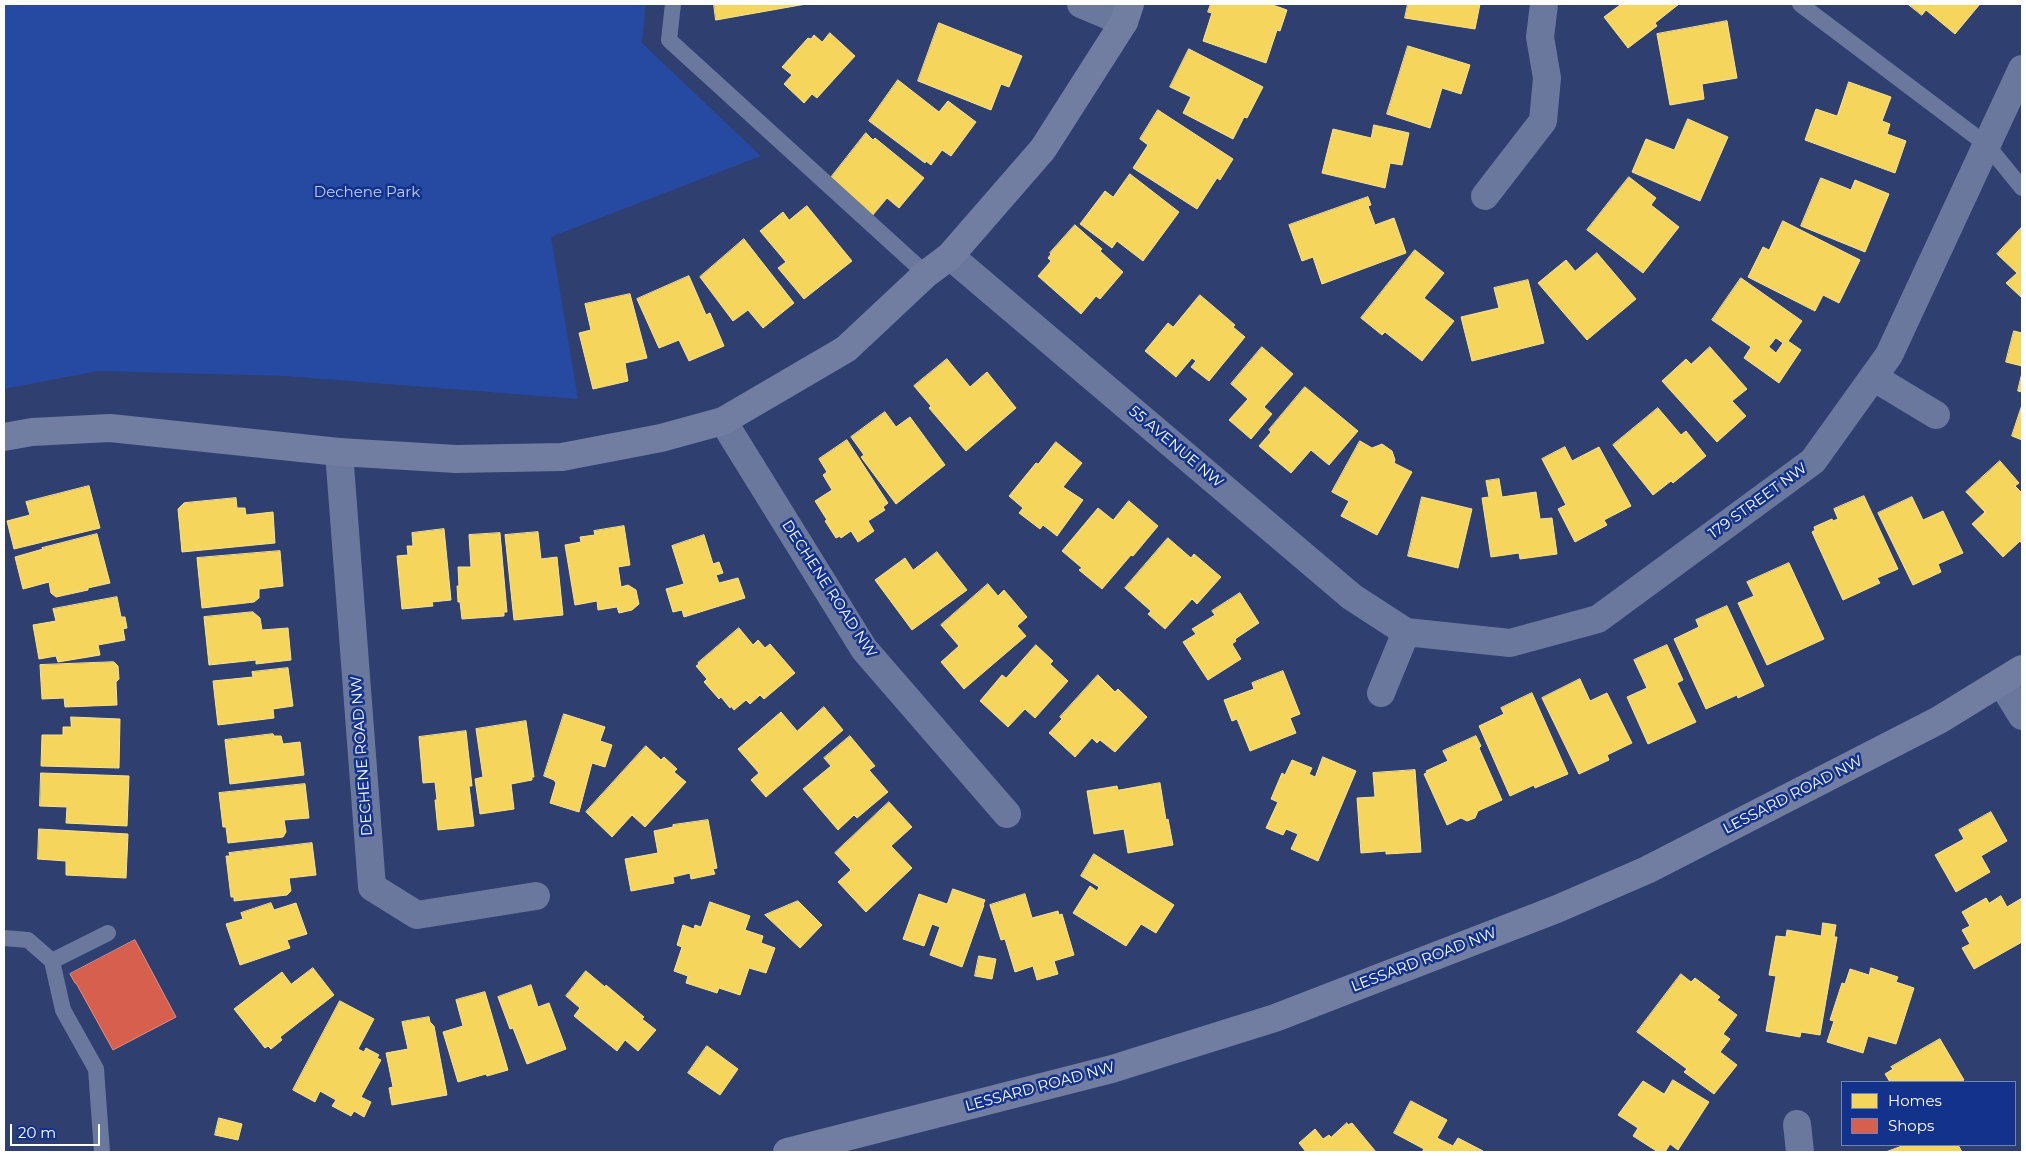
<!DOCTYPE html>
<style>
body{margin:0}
#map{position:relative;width:2026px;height:1156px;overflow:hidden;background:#2e3f70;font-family:Montserrat,sans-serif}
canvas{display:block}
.frame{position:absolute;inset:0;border:5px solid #fff;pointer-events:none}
.legend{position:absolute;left:1841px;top:1081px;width:175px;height:65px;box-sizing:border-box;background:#13328b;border:1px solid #7184b9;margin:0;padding:6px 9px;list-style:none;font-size:15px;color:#fff}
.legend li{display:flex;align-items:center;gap:10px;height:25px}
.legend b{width:25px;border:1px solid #7184b9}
.scale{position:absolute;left:10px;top:1124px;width:90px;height:22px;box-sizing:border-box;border:2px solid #fff;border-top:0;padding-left:6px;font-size:15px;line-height:18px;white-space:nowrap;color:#fff;-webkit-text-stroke:4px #13328b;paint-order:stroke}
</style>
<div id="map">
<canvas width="2026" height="1156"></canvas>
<div class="frame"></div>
<ul class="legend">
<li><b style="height:14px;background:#f6d55c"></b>Homes</li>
<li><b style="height:14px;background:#d6604d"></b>Shops</li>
</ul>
<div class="scale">20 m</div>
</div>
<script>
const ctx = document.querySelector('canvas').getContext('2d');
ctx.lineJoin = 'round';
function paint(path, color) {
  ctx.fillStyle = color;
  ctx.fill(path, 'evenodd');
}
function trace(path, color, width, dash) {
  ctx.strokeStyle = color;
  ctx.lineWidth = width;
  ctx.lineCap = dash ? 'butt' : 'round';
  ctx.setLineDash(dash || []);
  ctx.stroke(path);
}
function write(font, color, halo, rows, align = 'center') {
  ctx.font = font + ' Montserrat,sans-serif';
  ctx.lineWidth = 5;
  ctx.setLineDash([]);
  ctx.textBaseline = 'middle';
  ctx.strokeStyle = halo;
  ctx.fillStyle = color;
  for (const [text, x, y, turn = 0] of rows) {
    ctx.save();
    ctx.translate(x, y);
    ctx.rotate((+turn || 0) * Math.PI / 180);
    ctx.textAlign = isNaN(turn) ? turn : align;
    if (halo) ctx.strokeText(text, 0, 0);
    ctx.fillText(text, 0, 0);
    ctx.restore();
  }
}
const green = new Path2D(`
 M4,4H646L642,43L761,156L551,237L578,399L285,376L98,371L4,389Z`);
const homes = new Path2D(`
 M714,4H806L716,20Z
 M1211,4H1270L1287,10L1280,31L1277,30L1266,63L1203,41L1212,13L1208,12Z
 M1408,4H1480L1475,29L1405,18Z
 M1618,4H1679L1655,23L1657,26L1628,48L1604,17L1620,5Z
 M1908,4H1980L1955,34L1926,10L1922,15Z
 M1727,21L1737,78L1702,84L1704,99L1670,105L1657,34Z
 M939,23L1022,56L1009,87L1001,84L991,110L918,81Z
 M830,33L855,56L817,98L812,94L804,103L784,84L792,75L782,67L808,38L811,39L814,35L822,42Z
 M1408,46L1470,65L1461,94L1442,88L1430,128L1387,114Z
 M1189,49L1263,87L1247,118L1244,117L1233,139L1183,113L1191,97L1170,87Z
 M898,80L939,112L948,101L976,122L951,156L942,150L931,165L926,161L925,163L869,121Z
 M1849,82L1891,97L1882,121L1890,124L1887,134L1906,141L1895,173L1805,140L1816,109L1837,116Z
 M1158,110L1233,159L1220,180L1217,178L1197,209L1133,168L1148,145L1140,139Z
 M1688,119L1728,137L1700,201L1632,172L1646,139L1674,150Z
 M1374,125L1409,133L1402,165L1390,163L1385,188L1322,173L1333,129L1371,138Z
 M866,133L873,140L875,138L924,178L899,208L887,198L872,216L829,180Z
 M1130,174L1179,212L1143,261L1117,241L1112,248L1080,224L1105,191L1113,197Z
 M1629,177L1656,198L1651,205L1679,227L1643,273L1587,230Z
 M1821,178L1851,190L1855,180L1889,194L1865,252L1801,226Z
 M1368,197L1371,205L1368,206L1375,225L1394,218L1406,253L1322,284L1313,257L1302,261L1289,225Z
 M807,206L852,261L804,299L778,268L786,262L760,231L783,212L789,220Z
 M1783,221L1860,260L1839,303L1823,295L1815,311L1748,277L1763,247L1769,250Z
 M1075,225L1102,249L1100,251L1123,272L1100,299L1096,296L1081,314L1038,276L1051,261L1048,258L1051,254L1050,253Z
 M2022,227V298L2006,283L2017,273L1997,254Z
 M744,239L794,303L763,328L748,310L733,321L700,277Z
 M1415,250L1444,273L1424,298L1454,321L1422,361L1385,332L1382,335L1361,318Z
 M1597,253L1636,299L1587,340L1538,283L1566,260L1575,271Z
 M689,276L706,315L710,313L724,346L689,361L679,340L659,348L637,299Z
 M1741,278L1802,321L1788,341L1801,350L1779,383L1744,358L1751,347L1712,320Z
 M1528,280L1544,343L1472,361L1461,317L1499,308L1494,288Z
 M630,294L647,358L625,363L628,381L593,389L579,333L591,330L585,304Z
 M1200,295L1235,325L1233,327L1245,337L1209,381L1191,367L1196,361L1192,358L1176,377L1145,351L1168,323L1173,327Z
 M2014,331L2022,333V366L2006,362Z
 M1776,338L1783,343L1776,353L1769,347Z
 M1262,347L1293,374L1264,407L1272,414L1251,439L1229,420L1248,399L1231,384Z
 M1710,347L1747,389L1732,401L1746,416L1717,442L1662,381L1686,359L1691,364Z
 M947,359L970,387L987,372L1016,408L966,451L929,408L931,406L914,386Z
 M2022,373V392L2018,391Z
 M1305,387L1358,431L1329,465L1311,450L1291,473L1259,446L1271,432L1269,430Z
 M2022,405V440L2012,436Z
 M1658,408L1681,435L1686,431L1706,456L1673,483L1671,481L1653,495L1613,445Z
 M885,412L896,427L910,417L945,465L896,504L861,457L864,455L851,437Z
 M847,440L888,503L883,507L885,510L868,521L874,531L858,542L851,531L841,538L840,536L836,538L825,521L827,520L815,501L832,490L823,475L827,472L819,459Z
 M1360,441L1372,448L1382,444L1392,451L1395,460L1394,463L1412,472L1377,535L1341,516L1349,501L1332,492Z
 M1056,442L1082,463L1063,487L1083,500L1057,536L1043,525L1040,529L1019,513L1023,508L1009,496L1036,463L1038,464Z
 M1565,447L1572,461L1599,447L1631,506L1604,520L1607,525L1575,542L1558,509L1566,505L1542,459Z
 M2000,461L2019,483L2015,486L2022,493V544L2020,541L2003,557L1972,524L1985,512L1966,492Z
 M1499,479L1502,497L1536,492L1540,519L1552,518L1557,554L1520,559L1519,553L1491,557L1482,498L1489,497L1486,481Z
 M89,486L100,528L14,549L7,521L30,515L26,502Z
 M1864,496L1898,569L1877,578L1880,583L1843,600L1812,532L1815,530L1814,527L1832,519L1833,521L1838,519L1834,509Z
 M1422,497L1472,509L1458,568L1408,556Z
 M1912,497L1923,520L1943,511L1963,553L1938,564L1941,572L1913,585L1878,513Z
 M236,498L237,508H245L246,515L273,512L275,543L182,552L178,509L184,503Z
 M1129,501L1158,526L1133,556L1131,555L1102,589L1079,570L1082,568L1062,551L1098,508L1113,520Z
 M624,526L630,565L618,567L621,587L628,585L636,590L639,604L632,610L619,613L617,607L598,610L597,601L575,605L565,545L581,542L580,537L595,535L594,531Z
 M444,529L451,600L432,602L433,606L402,609L397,556L408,555L407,546H413L412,533Z
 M538,532L541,559L557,557L563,615L514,620L505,535Z
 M500,533L507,612H504V616L462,619L460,602H458L457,586H459L458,567H471L469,535Z
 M97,534L110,583L88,588V590L56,597L51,593L49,582L23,589L15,557L43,549L42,548Z
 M704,535L713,564L719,562L723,573L716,575L719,583L738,578L745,598L684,617L682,610L673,612L666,589L684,584L672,546Z
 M1168,538L1191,558L1194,554L1221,577L1197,604L1192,599L1165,629L1148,614L1151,611L1125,588Z
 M280,551L283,586L259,589V598L254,602L202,608L197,558Z
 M937,552L967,590L912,630L875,580L905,558L913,570Z
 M1789,563L1824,639L1767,665L1738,603L1754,596L1747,582Z
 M988,584L998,596L1004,590L1027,617L1017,626L1026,636L964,689L941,662L959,646L941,625Z
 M1240,593L1259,623L1235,639L1236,641L1232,644L1241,659L1208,680L1183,642L1196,634L1192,629L1215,615L1212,611Z
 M117,597L121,617H125L127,628L123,629L125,640L98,645L100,655L58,662L56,656L39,659L33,625L56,621L53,609Z
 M1727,606L1764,686L1738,698L1737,695L1706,709L1674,639L1699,627L1696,620Z
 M253,612L260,618L262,630L288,628L291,660L256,664V660L209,665L204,617Z
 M739,628L753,645L758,640L765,648L770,644L795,673L764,699L760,695L750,704L746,700L734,710L731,706L730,708L721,697L719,699L704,682L707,679L696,666L699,664L698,663Z
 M1036,645L1053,661L1050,664L1068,681L1035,718L1025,709L1008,727L980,701L1002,675L1006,678Z
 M1667,645L1683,680L1677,683L1696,722L1648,744L1627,697L1647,688L1634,660Z
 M114,662L118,666L119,679L116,682L117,705L65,707L64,698L42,699L40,665Z
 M288,668L293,706L273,709L274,718L218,725L213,681L253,677L252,672Z
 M1283,671L1300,714L1290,718L1296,733L1250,751L1237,719L1232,721L1224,700L1254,689L1252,683Z
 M1098,675L1115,692L1118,689L1147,717L1115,752L1100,740L1097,743L1092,738L1075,757L1049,733L1062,719L1060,717Z
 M1580,679L1590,701L1607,693L1632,743L1607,755L1609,760L1579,774L1542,698Z
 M1532,693L1568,774L1535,788L1534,785L1510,796L1479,726L1504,714L1501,708Z
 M824,707L843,730L766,797L751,780L759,773L738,749L781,712L797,731Z
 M564,714L605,727L600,741L612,745L605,767L592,763L579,812L550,803L556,783L554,780L544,776Z
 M71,717L120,719L119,768L41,766L42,735H63V727H71Z
 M526,721L534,777H532V780L511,784L514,809L480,814L475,779L483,777L476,729Z
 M466,731L472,786H469L474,826L438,830L435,800H437L435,782L423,783L419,737Z
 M273,734L274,736H281L283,744L300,742L304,775L230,784L225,740Z
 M850,736L875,766L869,770L888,792L857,818L854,815L838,830L803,789L831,766L824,758Z
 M1476,736L1481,746L1479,748L1502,800L1478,811L1475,818L1467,821L1461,818L1447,825L1424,774L1427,773L1426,771L1448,761L1443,751Z
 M646,746L661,760L664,757L677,769L674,772L686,782L645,827L632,815L612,837L586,812Z
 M1323,757L1356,771L1318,861L1291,849L1298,834L1286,829L1283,835L1266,828L1278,802L1271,799L1282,773L1285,775L1292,760L1312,768L1309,774L1315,777Z
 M1415,770L1421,852L1386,854V851L1361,853L1357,798L1375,797L1373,773Z
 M41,773L129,776L127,826L66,823L67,807L40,806Z
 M1160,783L1166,820L1168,819L1173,845L1128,853L1124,829L1094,834L1087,791L1117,786L1118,790Z
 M305,784L309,818L284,820L286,832L283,837L228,843L226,827H223L219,793Z
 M889,802L912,827L891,846L912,868L866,912L838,882L851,870L835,853Z
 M1991,812L2007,841L1981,856L1990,872L1956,892L1935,855L1964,839L1959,830Z
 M708,820L717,868L713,869L715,874L691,879L690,873L673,877L674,883L631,891L625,859L658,853L654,831L673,827V825Z
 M39,829L128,834L126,878L66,875V861L38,859Z
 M312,843L316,875L289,878L291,891L287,895L234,901V897H231L226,856H230L229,853Z
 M1094,854L1174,905L1156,933L1141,924L1126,946L1073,913L1090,886L1097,891L1099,887L1081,876Z
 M953,889L985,900L983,905H984L962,967L930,955L940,927L932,924L924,946L903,939L919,894L947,904Z
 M1025,894L1032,918L1058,911L1059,915L1062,914L1074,955L1054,961L1058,974L1037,980L1033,966L1015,972L1005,939L1001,940L990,905Z
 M2001,896L2007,907L2022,898V942L1974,969L1962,948L1970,944L1962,930L1970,926L1962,912L1986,898L1989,903Z
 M798,901L822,925L800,948L765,915Z
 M710,902L750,916L745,930L763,936L761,943L775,948L766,973L749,968L740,995L719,988L717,993L686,983L688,976L674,971L682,947L677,945L683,925L694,929L695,925L701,927Z
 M271,903L274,910L296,903L307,934L287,940L290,948L240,965L226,924L243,919L241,913Z
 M1823,923L1836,925L1834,937H1837L1820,1035L1801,1032L1800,1037L1766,1031L1776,976L1769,975L1776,936L1786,937L1787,930L1821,936Z
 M979,956L996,959L992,979L975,976Z
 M313,968L334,995L280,1037L282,1040L271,1049L268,1046L265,1048L234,1009L282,972L291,984Z
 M1871,968L1898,977L1896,982L1914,988L1896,1044L1868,1036L1863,1053L1827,1042L1834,1021L1830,1020L1842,983L1845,984L1850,969L1869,975Z
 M586,971L605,987L606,985L644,1017L642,1019L656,1030L638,1051L625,1040L617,1051L574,1016L580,1008L566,996Z
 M1681,974L1691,982L1695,978L1720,997L1717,1000L1737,1015L1723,1034L1730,1039L1720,1052L1737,1065L1714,1094L1684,1072L1687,1069L1637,1032Z
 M531,985L538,1007L549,1003L566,1049L527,1064L513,1028L510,1029L498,997Z
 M485,992L508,1070L487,1076L486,1074L458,1082L443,1032L463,1026L456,1000Z
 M340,1001L374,1019L358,1049L364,1052L366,1048L379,1055L377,1058L381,1060L361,1097L371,1102L364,1117L354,1111L351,1116L332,1106L336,1100L320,1091L315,1102L293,1090Z
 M429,1017L430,1022L434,1026L447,1095L392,1105L389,1088L393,1087L386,1053L408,1049L402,1022Z
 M1940,1039L1964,1080L1960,1082H1890L1885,1074L1893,1069L1891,1067Z
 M707,1046L738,1069L720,1095L688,1073Z
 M1673,1080L1709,1102L1678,1150L1670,1144L1665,1152H1658L1633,1136L1638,1128L1618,1115L1643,1081L1664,1094Z
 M1411,1101L1447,1120L1437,1138L1453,1146L1458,1138L1483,1151V1152H1422L1424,1149L1394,1133Z
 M219,1118L242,1124L238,1140L215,1135Z
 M1347,1123L1348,1125L1352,1123L1376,1152H1306L1299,1143L1315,1129L1323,1139L1329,1135L1331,1137Z
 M1905,1145H1958L1962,1152H1886Z`);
const shops = new Path2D(`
 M135,940L176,1017L113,1050L76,983H75L70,974Z`);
const lane = new Path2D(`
 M673,4L669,40L926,274
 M1800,4L1987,145L2022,188
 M4,938L28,940L52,961L63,1010L96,1069L102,1152
 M52,961L108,933`);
const street = new Path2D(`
 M1081,4L1124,22
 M1485,196L1543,121L1547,78L1540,37L1544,4
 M950,256L1352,597L1406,632L1510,643L1598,619L1813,461L1889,355L2022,69
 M1873,377L1936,415
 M723,421L864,649L1007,814
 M339,452L372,887L417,915L536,896
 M2001,682L2022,716
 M1381,693L1406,632
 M1797,1124L1800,1152`);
const secondary = new Path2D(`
 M4,437L32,432L110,428L339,452L456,459L562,457L661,438L723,421L846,349L926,274L950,256L1043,149L1124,22L1130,4
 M787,1152L1112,1069L1275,1018L1557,909L1647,870L1939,720L2022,669`);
const parkNames = [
 ["Dechene Park",367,193]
];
const streetNames = [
 ["55 AVENUE NW",1176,447,40],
 ["179 STREET NW",1758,501,-36],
 ["DECHENE ROAD NW",829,589,57],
 ["DECHENE ROAD NW",362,756,-94],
 ["LESSARD ROAD NW",1793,795,-27],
 ["LESSARD ROAD NW",1424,960,-21],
 ["LESSARD ROAD NW",1040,1087,-15]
];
paint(green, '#2649a2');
paint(homes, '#f6d55c');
trace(homes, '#f9e28d', 1);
paint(shops, '#d6604d');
trace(shops, '#e29082', 1);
trace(lane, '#6a789d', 16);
trace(street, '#6a789d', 28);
trace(secondary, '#717da1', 28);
write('15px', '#c1d1fc', '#13328b', parkNames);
write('15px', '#fff', '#13328b', streetNames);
</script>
